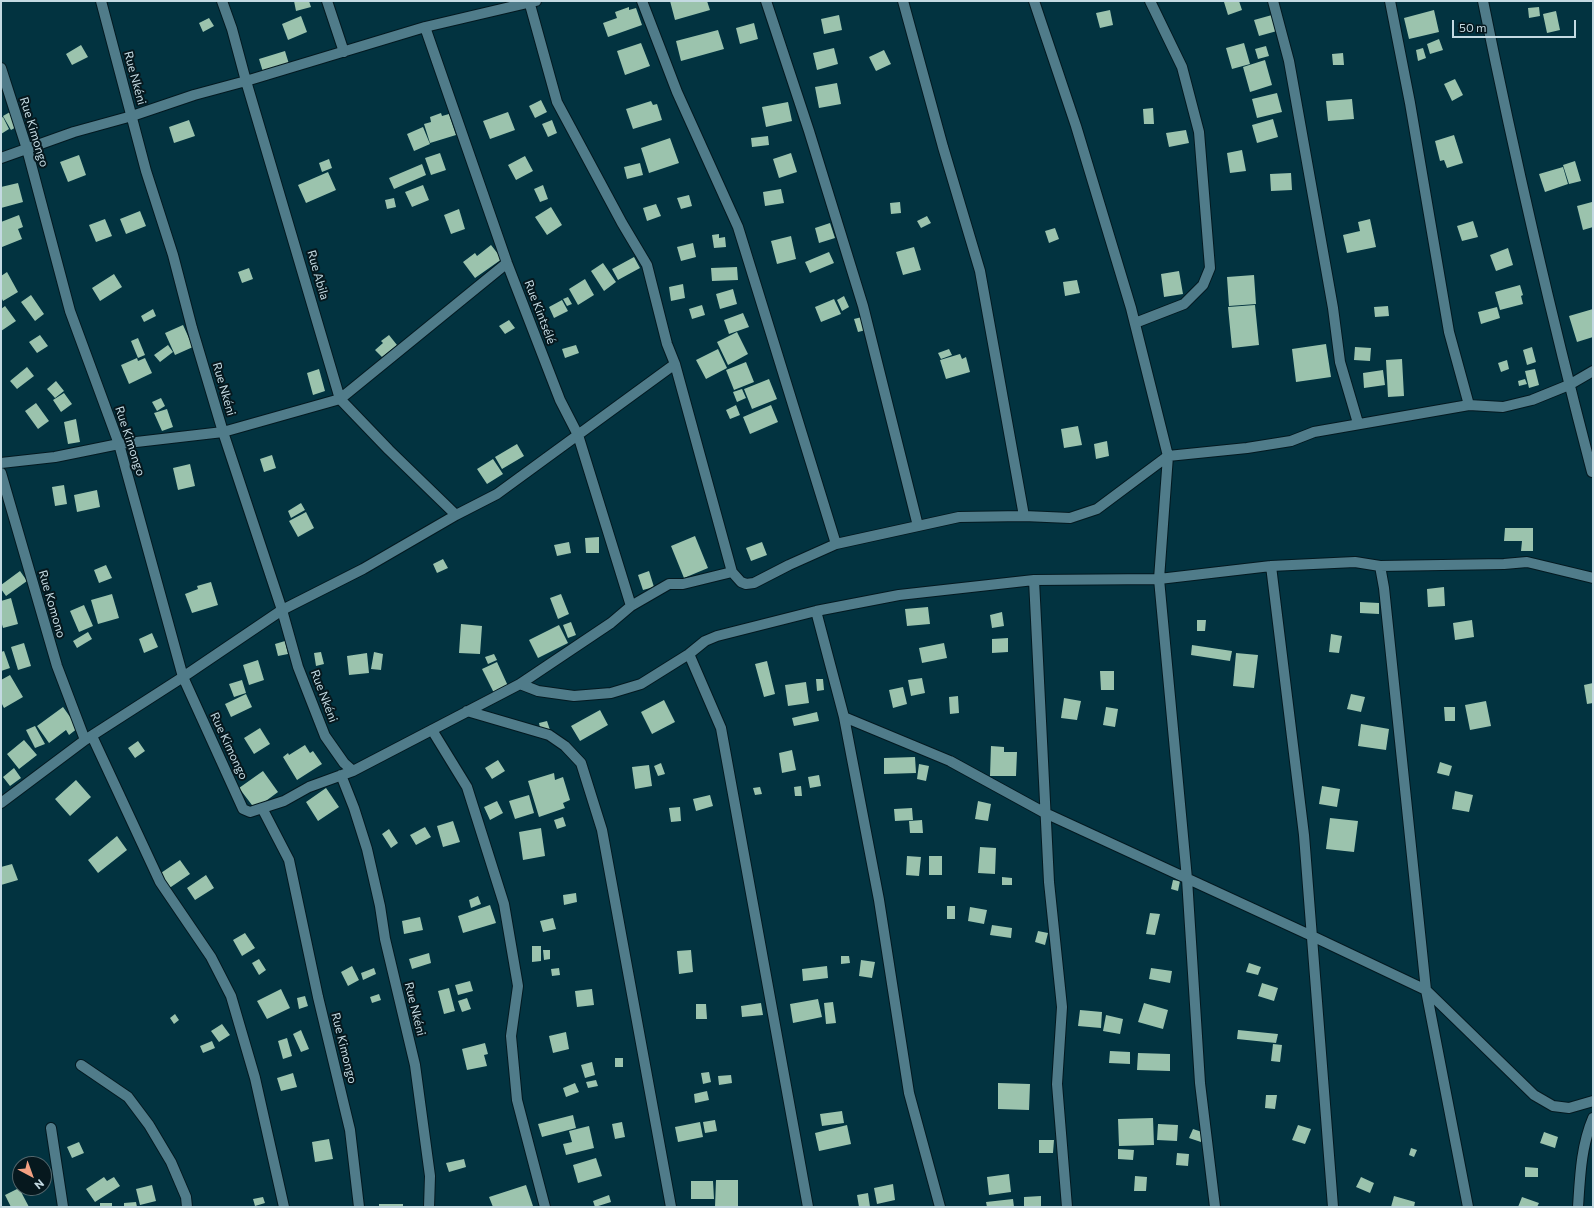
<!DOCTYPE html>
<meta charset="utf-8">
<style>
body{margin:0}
#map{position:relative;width:1594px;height:1208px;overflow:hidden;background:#023340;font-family:Commissioner,sans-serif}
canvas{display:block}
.frame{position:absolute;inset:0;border:2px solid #c4dae2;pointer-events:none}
.north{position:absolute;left:12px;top:1156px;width:40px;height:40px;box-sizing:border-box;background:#06181e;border:1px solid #52666c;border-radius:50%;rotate:139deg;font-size:11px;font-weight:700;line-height:16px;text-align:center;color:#c4dae2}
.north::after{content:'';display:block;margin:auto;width:14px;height:18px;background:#f3a082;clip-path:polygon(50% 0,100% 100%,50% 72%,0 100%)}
.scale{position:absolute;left:1452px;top:20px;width:124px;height:18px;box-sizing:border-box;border:2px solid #c4dae2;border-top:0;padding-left:5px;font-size:12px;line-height:14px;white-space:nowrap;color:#c4dae2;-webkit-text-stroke:3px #06181e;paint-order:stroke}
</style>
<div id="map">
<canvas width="1594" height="1208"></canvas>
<div class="frame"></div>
<div class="north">N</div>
<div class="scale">50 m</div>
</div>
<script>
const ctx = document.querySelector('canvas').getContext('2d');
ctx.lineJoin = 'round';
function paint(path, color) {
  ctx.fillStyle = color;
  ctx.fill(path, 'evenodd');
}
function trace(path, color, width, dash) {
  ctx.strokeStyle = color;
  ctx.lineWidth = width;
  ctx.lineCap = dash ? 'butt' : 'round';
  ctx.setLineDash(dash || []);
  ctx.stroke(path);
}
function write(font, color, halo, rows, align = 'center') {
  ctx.font = font + ' Commissioner,sans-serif';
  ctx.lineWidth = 4;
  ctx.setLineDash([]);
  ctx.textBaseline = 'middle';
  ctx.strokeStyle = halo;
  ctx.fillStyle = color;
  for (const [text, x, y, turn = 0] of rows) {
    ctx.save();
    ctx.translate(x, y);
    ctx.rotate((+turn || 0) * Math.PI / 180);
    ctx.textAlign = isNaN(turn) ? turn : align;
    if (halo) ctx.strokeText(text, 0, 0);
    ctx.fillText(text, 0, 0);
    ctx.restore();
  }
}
const building = new Path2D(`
 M294,1H309L311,7L296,11Z
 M670,1H707L710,10L675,20Z
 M1228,1H1239L1242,10L1228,15L1224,2Z
 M629,7V10L636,8L642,25L608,37L603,23L617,18L615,12Z
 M1539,7L1540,16L1529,18L1528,8Z
 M1110,10L1113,25L1100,28L1096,13Z
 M1434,10L1439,32L1409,39L1404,18Z
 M1556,11L1560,30L1547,33L1543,14Z
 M839,15L842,30L824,34L821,19Z
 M1272,15L1277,31L1259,36L1254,20Z
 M301,16L307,32L288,40L282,24Z
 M209,18L214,26L203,32L199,23Z
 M754,23L758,39L740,44L736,28Z
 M718,30L724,49L681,61L676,41Z
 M1439,39L1443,50L1430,54L1427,44Z
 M641,43L650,66L625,75L617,51Z
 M1244,43L1250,64L1232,69L1226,48Z
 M81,45L88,57L72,65L66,54Z
 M1266,46L1269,56L1258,59L1255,49Z
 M834,48L838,64L817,70L813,53Z
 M1423,48L1426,58L1418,61L1416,50Z
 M884,50L891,64L876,71L869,57Z
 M285,51L289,64L263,72L259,59Z
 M1343,53L1344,65H1333L1332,54Z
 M1265,60L1272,85L1250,92L1243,67Z
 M1455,79L1463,95L1452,101L1444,84Z
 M837,83L841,104L819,108L815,87Z
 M1277,93L1282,112L1257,118L1252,99Z
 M1352,99L1354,119L1328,121L1326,101Z
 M541,100L547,112L535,118L529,106Z
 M651,101L653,105L657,104L662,120L633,129L626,109Z
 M788,102L792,121L766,127L762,107Z
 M1153,108L1154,124H1144L1143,109Z
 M10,112L18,126L11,130L3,116Z
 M508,112L515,130L490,139L483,121Z
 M441,113L442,116L449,114L456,135L430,143L424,124L431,122L430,117Z
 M3,117L9,129L1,134V118Z
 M1273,119L1278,137L1257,143L1252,125Z
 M189,120L195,136L174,143L169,127Z
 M552,120L557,133L548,137L542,124Z
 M423,127L430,144L414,151L407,134Z
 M1186,130L1189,143L1169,147L1166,133Z
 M1454,135L1463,163L1447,168L1444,160L1440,161L1435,141Z
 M768,136L769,145L752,147L751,138Z
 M670,138L679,163L649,173L641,148Z
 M1242,150L1246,171L1230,173L1227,153Z
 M440,153L446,170L431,175L425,158Z
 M791,153L797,172L779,178L773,159Z
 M79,155L86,175L68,182L60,162Z
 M525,156L533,171L516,180L508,165Z
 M329,159L332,168L322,172L319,163Z
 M1575,161L1581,181L1569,184L1563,165Z
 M640,163L643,175L627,179L624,167Z
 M422,164L426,175L394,189L389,178Z
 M1563,167L1568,184L1545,192L1539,174Z
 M328,172L336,190L306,203L298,185Z
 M1291,173L1292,190L1271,191L1270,174Z
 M18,183L23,202L1,208V187Z
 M423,185L429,200L412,207L405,192Z
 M543,185L548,199L540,202L534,189Z
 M781,189L784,203L765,206L763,192Z
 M689,195L692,206L681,209L677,198Z
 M394,198L396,207L387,209L385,200Z
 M900,202L901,213L891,214L890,203Z
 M1592,202L1593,227L1583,230L1577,206Z
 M656,204L661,216L647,221L643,208Z
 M551,207L562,225L547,235L535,217Z
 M459,209L465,229L451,234L444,215Z
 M140,211L146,226L126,234L120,219Z
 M19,215L23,227L18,229L22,239L2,247L1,243V222Z
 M927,216L931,223L921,228L917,221Z
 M105,219L112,236L96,242L89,225Z
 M1370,219L1376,247L1347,253L1343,235L1360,231L1358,222Z
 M1473,221L1478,237L1462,241L1457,226Z
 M830,223L835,238L819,243L815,228Z
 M1055,228L1059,239L1049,243L1045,231Z
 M719,234V238L725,237L726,247L714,248L712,235Z
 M791,236L796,259L777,264L771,241Z
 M693,243L696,257L681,261L677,247Z
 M491,245L502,259L475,278L463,262L475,253L477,256Z
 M914,247L921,270L903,275L896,252Z
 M1508,248L1513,265L1496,271L1490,255Z
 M829,252L834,263L810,273L805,262Z
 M634,257L640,268L618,280L612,269Z
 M603,263L616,282L604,291L591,271Z
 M737,267L738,280L712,281L711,268Z
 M249,268L253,279L242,283L238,272Z
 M1179,271L1183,294L1164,297L1161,274Z
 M7,272L18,292L3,301L1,297V276Z
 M114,274L122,287L100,301L92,288Z
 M1254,275L1256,304L1229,306L1227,277Z
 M585,279L594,295L578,305L569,289Z
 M1077,280L1080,293L1065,296L1063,282Z
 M683,284L685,298L671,301L669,287Z
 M1520,285L1523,295L1521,296L1523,304L1500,310L1495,292Z
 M733,289L737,304L720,309L716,294Z
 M31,295L44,314L35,321L21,302Z
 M844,296L849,307L842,311L837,300Z
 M568,297L572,304L567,306L563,299Z
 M834,299L841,314L821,322L815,307Z
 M562,300L568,311L554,318L549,307Z
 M702,305L705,315L692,319L689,309Z
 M1255,305L1259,345L1232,348L1228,307Z
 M5,306L16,321L1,331V309Z
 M1388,306L1389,316L1375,317L1374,307Z
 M1497,307L1500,318L1481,324L1478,312Z
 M153,309L156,316L144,322L141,316Z
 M1593,309V337L1577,342L1569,316Z
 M743,313L749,327L729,334L724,320Z
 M862,317L866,330L858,332L854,319Z
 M509,320L515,328L505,334L499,326Z
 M183,325L193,347L175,355L165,333Z
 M737,332L748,354L728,365L717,342Z
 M40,335L48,346L37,353L29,342Z
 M389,335L397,345L382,357L375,350L383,343L381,341Z
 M138,338L145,355L138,358L131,341Z
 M1326,344L1331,377L1296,382L1292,349Z
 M168,345L173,352L160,362L154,355Z
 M576,345L579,353L565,358L562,349Z
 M1355,347L1371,348L1370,361L1354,360Z
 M1532,347L1536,362L1527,365L1523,350Z
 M718,349L727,368L706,379L696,360Z
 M949,349L952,355L941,359L938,353Z
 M960,354L962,359L966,357L970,372L946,379L940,360Z
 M137,358L138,361L145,358L152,373L129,384L121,365Z
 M1402,359L1404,396L1388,397L1386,360Z
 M1507,360L1509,369L1501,372L1498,363Z
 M746,362L754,382L734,390L726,370Z
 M27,367L34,376L17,389L10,381Z
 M319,369L325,391L313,395L307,373Z
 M1535,369L1539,385L1529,388L1525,371Z
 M1383,370L1385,385L1364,388L1363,373Z
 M769,379L777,399L752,409L744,389Z
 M1525,379L1527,384L1519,386L1518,381Z
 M56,381L64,391L55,398L47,389Z
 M742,389L746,398L737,402L733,392Z
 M64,393L72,404L61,412L53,400Z
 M161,398L165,406L157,411L152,402Z
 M36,403L49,421L38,429L25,411Z
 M736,405L740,415L730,419L726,410Z
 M771,405L778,422L750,434L743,417Z
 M167,409L173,427L162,431L154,413Z
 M76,419L80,442L68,444L64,422Z
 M1078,426L1082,445L1064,448L1061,429Z
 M1107,441L1109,456L1096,459L1094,444Z
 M517,444L524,456L502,469L495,457Z
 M272,455L276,468L264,472L260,459Z
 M493,459L503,474L487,484L477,469Z
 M190,464L195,486L178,490L173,468Z
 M64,485L67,504L55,506L52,487Z
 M97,490L100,507L77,512L74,495Z
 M301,503L305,510L291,518L288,511Z
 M306,512L314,528L298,537L289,521Z
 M1505,528H1533V551H1521L1522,541H1504Z
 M695,536L708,568L684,578L671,546Z
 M599,537V553H586L585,538Z
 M569,542L571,553L557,556L554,545Z
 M762,542L767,555L751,561L746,548Z
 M443,559L448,568L437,573L433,564Z
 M106,565L112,578L99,583L94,570Z
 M20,571L27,581L6,596L1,589V585Z
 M649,571L654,587L643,590L638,575Z
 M211,582L218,605L192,613L185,594L198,589L197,586Z
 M1444,587L1445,606L1428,607L1427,589Z
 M112,594L119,618L98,624L91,600Z
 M561,594L569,614L558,619L550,598Z
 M11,598L18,624L3,628L1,621V601Z
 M1360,602L1379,603V614L1360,613Z
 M84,605L93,626L79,632L70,611Z
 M928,607L930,624L907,626L905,609Z
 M1002,612L1004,626L992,628L990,615Z
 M1197,620H1206L1205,631H1197Z
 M1472,620L1474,637L1455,640L1453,623Z
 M571,622L576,635L568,638L563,625Z
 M461,624L482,626L480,654L459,653Z
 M559,625L568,643L538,658L529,640Z
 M88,632L92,639L77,648L73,641Z
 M152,633L158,647L144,653L139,639Z
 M1331,634L1342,636L1339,653L1329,652Z
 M1008,638V652L992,653V639Z
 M285,641L288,654L278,656L275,644Z
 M24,643L31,666L18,670L11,647Z
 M944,643L947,658L922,663L919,648Z
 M1192,645L1232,651L1230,661L1191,655Z
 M4,651L10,668L1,671V652Z
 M321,652L324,664L316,666L314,653Z
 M374,652L383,654L381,670L371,669Z
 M367,653L369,673L349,675L347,656Z
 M1236,653L1258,655L1254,688L1233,686Z
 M494,654L497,660L488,664L485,657Z
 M258,660L264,680L249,685L243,665Z
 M767,661L775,694L764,697L755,664Z
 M497,662L508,686L494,693L482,669Z
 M1100,671H1114V690H1101Z
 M10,675L23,697L4,708L1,702V680Z
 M922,678L925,693L911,696L908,680Z
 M816,679H823L824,690L817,691Z
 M242,680L246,693L234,697L229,684Z
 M806,682L809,703L788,706L785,685Z
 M1593,683V703L1587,704L1584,685Z
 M903,687L907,704L893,708L889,690Z
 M246,694L252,707L231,717L225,704Z
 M1351,694L1365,697L1361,712L1347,709Z
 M958,696L959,713L950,714L949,697Z
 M1064,698L1081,701L1077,720L1061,718Z
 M664,700L675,722L652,734L641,712Z
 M1486,701L1491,726L1470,730L1465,705Z
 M63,707L78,728L69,735L66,730L49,743L37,726Z
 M1106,707L1118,709L1115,727L1103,725Z
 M1444,707H1455V721H1445Z
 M600,710L608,725L580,741L571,726Z
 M817,712L819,721L794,726L792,718Z
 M547,721L550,730L541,733L539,723Z
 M1361,724L1389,729L1386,750L1358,746Z
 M35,726L45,744L35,748L26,730Z
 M260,728L270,744L254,754L244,738Z
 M24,740L37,755L19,769L7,754Z
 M138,741L145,751L135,758L128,748Z
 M305,745L310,753L313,751L322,764L297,780L283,757L288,753L289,755Z
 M991,746L1004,747V752H1017L1016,776H990Z
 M792,750L796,770L782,773L779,753Z
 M915,757L916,773L884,774V758Z
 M498,760L505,771L492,779L485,768Z
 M1440,762L1452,766L1449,776L1437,773Z
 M661,763L665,774L658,776L654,766Z
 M919,764L929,766L926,781L917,779Z
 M649,765L652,786L635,789L632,767Z
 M14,768L21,778L10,786L3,777Z
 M263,771L278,792L255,809L239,788Z
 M554,773L555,780L563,777L570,800L563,803L565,808L539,817L528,781Z
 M819,775L821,786L810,788L808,777Z
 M76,780L91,797L70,816L55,799Z
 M801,786L802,796H795L794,787Z
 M1322,786L1340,789L1337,807L1319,804Z
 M760,787L762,794L755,795L753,788Z
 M326,788L339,807L318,821L306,802Z
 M1455,791L1473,795L1469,812L1452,809Z
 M529,795L534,813L515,819L509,801Z
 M710,795L713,806L696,811L693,799Z
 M497,801L503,813L490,820L484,807Z
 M978,801L991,804L988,821L975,819Z
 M680,807L681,821L671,822L669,808Z
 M912,808L913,820L895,821L894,809Z
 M563,817L566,826L557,829L554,820Z
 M1330,818L1358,821L1354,852L1326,849Z
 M922,820L923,833H910L909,821Z
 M453,821L460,842L443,847L437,826Z
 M425,827L431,837L416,845L410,835Z
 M541,828L545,856L523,860L519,832Z
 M389,829L398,843L391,848L382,834Z
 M117,836L127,850L98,873L88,860Z
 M980,847L996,848L995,874L978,873Z
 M907,856L921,857L919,876L906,875Z
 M929,856H942V875H929Z
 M180,860L190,874L168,889L158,875Z
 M12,864L18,880L1,885V867Z
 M206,875L214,888L195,900L187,888Z
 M1002,877L1012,878V885H1002Z
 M1173,880L1180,881L1178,891L1171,889Z
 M576,893L577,902L564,905L563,895Z
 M478,896L481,904L471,908L469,900Z
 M490,905L496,923L463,933L458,916Z
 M947,906H955V919H947Z
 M970,907L987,910L984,924L968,921Z
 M1150,913L1160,914L1155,935L1146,934Z
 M420,917L423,930L404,934L402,921Z
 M553,918L556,929L543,932L540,921Z
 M992,925L1012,928L1011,938L990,935Z
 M1038,931L1048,933L1045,945L1035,942Z
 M245,933L255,948L242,956L233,940Z
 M532,946H541V961L532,962Z
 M543,950H550V959L544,960Z
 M691,950L693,972L679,974L677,951Z
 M429,953L431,963L412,969L409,959Z
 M841,956H849L850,963L841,964Z
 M259,959L266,970L259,975L252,963Z
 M861,960L875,962L872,978L859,976Z
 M1249,963L1261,967L1258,975L1246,972Z
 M352,966L359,980L348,986L341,972Z
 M827,966L828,978L803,981L802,969Z
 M374,968L376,974L363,980L361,973Z
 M559,968L560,975L552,976L551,969Z
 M1151,968L1172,971L1170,983L1149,979Z
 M470,981L473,991L458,995L455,985Z
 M1262,983L1278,988L1274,1001L1258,996Z
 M449,988L455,1011L444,1014L438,991Z
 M281,989L290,1008L267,1019L257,1001Z
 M592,989L594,1005L577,1007L575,991Z
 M379,994L381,1000L372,1003L370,997Z
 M305,996L308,1006L299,1009L297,998Z
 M467,998L471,1009L462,1012L458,1001Z
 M818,999L822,1017L793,1023L790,1004Z
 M833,1002L836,1023L826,1024L824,1003Z
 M761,1003L763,1015L742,1017L741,1006Z
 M1144,1003L1168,1010L1163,1029L1138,1022Z
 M696,1004H706L707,1019H696Z
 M1080,1010L1102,1012L1101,1028L1078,1026Z
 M175,1014L179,1020L174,1024L170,1018Z
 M1106,1015L1123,1019L1120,1034L1103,1031Z
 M222,1024L230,1035L219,1042L211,1031Z
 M301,1030L309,1049L301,1052L293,1034Z
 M1238,1030L1278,1034L1276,1043L1237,1039Z
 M566,1032L569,1049L553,1053L549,1036Z
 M287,1038L292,1056L283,1059L278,1041Z
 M212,1041L215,1048L203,1053L200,1046Z
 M485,1043L488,1054L484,1055L487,1066L467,1070L462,1049Z
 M1273,1044L1282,1045L1280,1062L1271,1061Z
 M1110,1051L1130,1052V1064L1109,1063Z
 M1138,1053L1170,1054V1071L1137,1070Z
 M615,1058H623V1067H615Z
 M592,1062L595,1075L585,1078L581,1065Z
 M709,1072L711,1082L703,1084L701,1073Z
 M293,1073L297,1087L281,1091L277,1078Z
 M731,1075L732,1083L719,1085L718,1076Z
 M596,1080L598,1086L588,1088L586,1082Z
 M575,1083L579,1092L566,1097L563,1088Z
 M998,1083L1030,1084L1029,1110L998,1109Z
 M707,1091L709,1100L695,1103L694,1094Z
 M1266,1095H1277L1275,1109L1265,1108Z
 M842,1111L844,1123L822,1126L820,1114Z
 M573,1115L576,1128L542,1137L538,1124Z
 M1153,1118L1154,1145L1119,1146L1118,1119Z
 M715,1120L717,1131L705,1133L703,1122Z
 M622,1122L625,1137L615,1139L612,1124Z
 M700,1122L703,1137L678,1142L675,1127Z
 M1158,1124L1178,1125L1177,1141L1157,1140Z
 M847,1125L851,1144L819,1151L815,1133Z
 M1298,1125L1311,1129L1305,1144L1292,1140Z
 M589,1126L594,1148L566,1155L563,1144L572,1142L569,1131Z
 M1193,1129L1205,1133L1201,1142L1189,1138Z
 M1544,1132L1558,1137L1555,1148L1540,1143Z
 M329,1139L333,1159L315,1162L312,1142Z
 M1039,1140H1054L1053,1153H1039Z
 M79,1142L84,1153L72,1158L67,1147Z
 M1411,1148L1417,1150L1414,1157L1409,1155Z
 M1118,1149L1134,1150L1133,1160L1118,1159Z
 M1177,1153L1189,1154L1188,1166L1176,1165Z
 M596,1158L602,1176L578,1183L573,1165Z
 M464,1159L466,1167L449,1172L446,1163Z
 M1525,1167L1538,1168V1177H1525Z
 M1009,1174L1011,1192L989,1195L987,1177Z
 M1135,1176L1147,1177L1146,1191H1134Z
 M104,1177L107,1181L114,1177L120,1186L95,1202L86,1189Z
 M1361,1177L1374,1183L1370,1193L1356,1187Z
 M716,1180H738V1207H715Z
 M691,1181H713L714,1199H691Z
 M893,1184L895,1200L877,1204L874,1188Z
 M152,1185L156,1201L140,1205L136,1189Z
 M526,1185L533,1206L493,1207L489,1197Z
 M19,1188L29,1207H11L5,1195Z
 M868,1193L870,1207H859L857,1195Z
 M609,1195L611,1202L595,1207L593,1201Z
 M1041,1196V1207H1024V1197Z
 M1394,1196L1415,1202L1414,1207H1391Z
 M263,1197L265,1203L255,1206L253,1199Z
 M1522,1197L1539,1203L1537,1207H1518Z
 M1013,1199L1014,1207H987L986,1202Z
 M136,1202L137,1207H124V1203Z
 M100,1203H112V1207H100Z
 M379,1204H403V1207H379Z`);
const minor = new Path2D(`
 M101,1L146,171L173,255L192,328L223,432L282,610L298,667L325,736L344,763L353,771
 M222,1L232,29L246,81L340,399L389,450L456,515
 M327,1L344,52
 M529,1L557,102L622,223L647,265L667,344L675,364L732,572L741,582L746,584L754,583L789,565L836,544L959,517L1024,516L1070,518L1097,509L1168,456L1247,448L1291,441L1314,432L1469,405L1503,407L1532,400L1569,385L1593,371
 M642,1L677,92L738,227L836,544
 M766,1L809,131L863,306L918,526
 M903,1L943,147L980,271L1024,516
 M1034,1L1076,126L1131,308L1168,456L1159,579L1187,879L1200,1083L1215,1207
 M1273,1L1289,61L1333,308L1340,362L1358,423
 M1390,1L1410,103L1449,332L1469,405
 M1483,1C1515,159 1551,316 1592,472
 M425,27L507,263L560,400L578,435L631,606
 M1,68L27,149L70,311L119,444L183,677L243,809L250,812L284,801L309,787L353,771L520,684L611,623L631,606L669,584H683L732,572
 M1,158L74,132L132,116L194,95L246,81L425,27L536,1
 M1135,323L1184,304L1203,285L1210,268L1199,132L1182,67L1150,1
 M1,463L55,457L119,444L223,432L340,399L507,263
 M1,473L57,666L85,740
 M1271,566L1304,835L1333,1207
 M1380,566L1384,588L1426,990L1468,1207
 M1034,580L1049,882L1062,1007L1057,1084L1067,1207
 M816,611L844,717L879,900L909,1093L940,1207
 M689,654L721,728L808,1207
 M520,684L538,691L574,696L611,693L641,684L689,654L705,641L717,636L816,611L899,595L1034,580L1159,579L1271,566L1355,562L1380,566L1504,564L1527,562L1593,578
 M467,711L549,735L565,746L581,763L602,830L671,1207
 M844,717L950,761L1045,813L1312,936L1426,990L1534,1095L1553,1106L1569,1108L1593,1101
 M432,730L467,787L504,904L518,986L511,1036L517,1100L545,1207
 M92,736L160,882L211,957L231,996L255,1078L284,1207
 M341,775L354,808L367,849L380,906L385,939L415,1065L430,1176L429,1207
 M1,803L85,740L183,677L282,610L363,569L456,515L497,494L675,364
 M262,808L289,860L318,997L350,1130L359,1207
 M81,1065L128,1097L149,1125L171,1162L186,1197L187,1207
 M51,1128L63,1207
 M1578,1207C1580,1177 1581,1146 1593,1118`);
const streetNames = [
 ["Rue Nkéni",135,78,75],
 ["Rue Kimongo",34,132,73],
 ["Rue Abila",318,275,74],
 ["Rue Kintsélé",540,312,69],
 ["Rue Nkéni",224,389,74],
 ["Rue Kimongo",130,441,72],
 ["Rue Komono",52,604,74],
 ["Rue Nkéni",324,696,69],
 ["Rue Kimongo",229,746,65],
 ["Rue Nkéni",415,1009,76],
 ["Rue Kimongo",344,1048,76]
];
paint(building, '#9bc3ad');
trace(minor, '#031920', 12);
trace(minor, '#507c8a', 10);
write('12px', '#c4dae2', '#06181e', streetNames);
</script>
